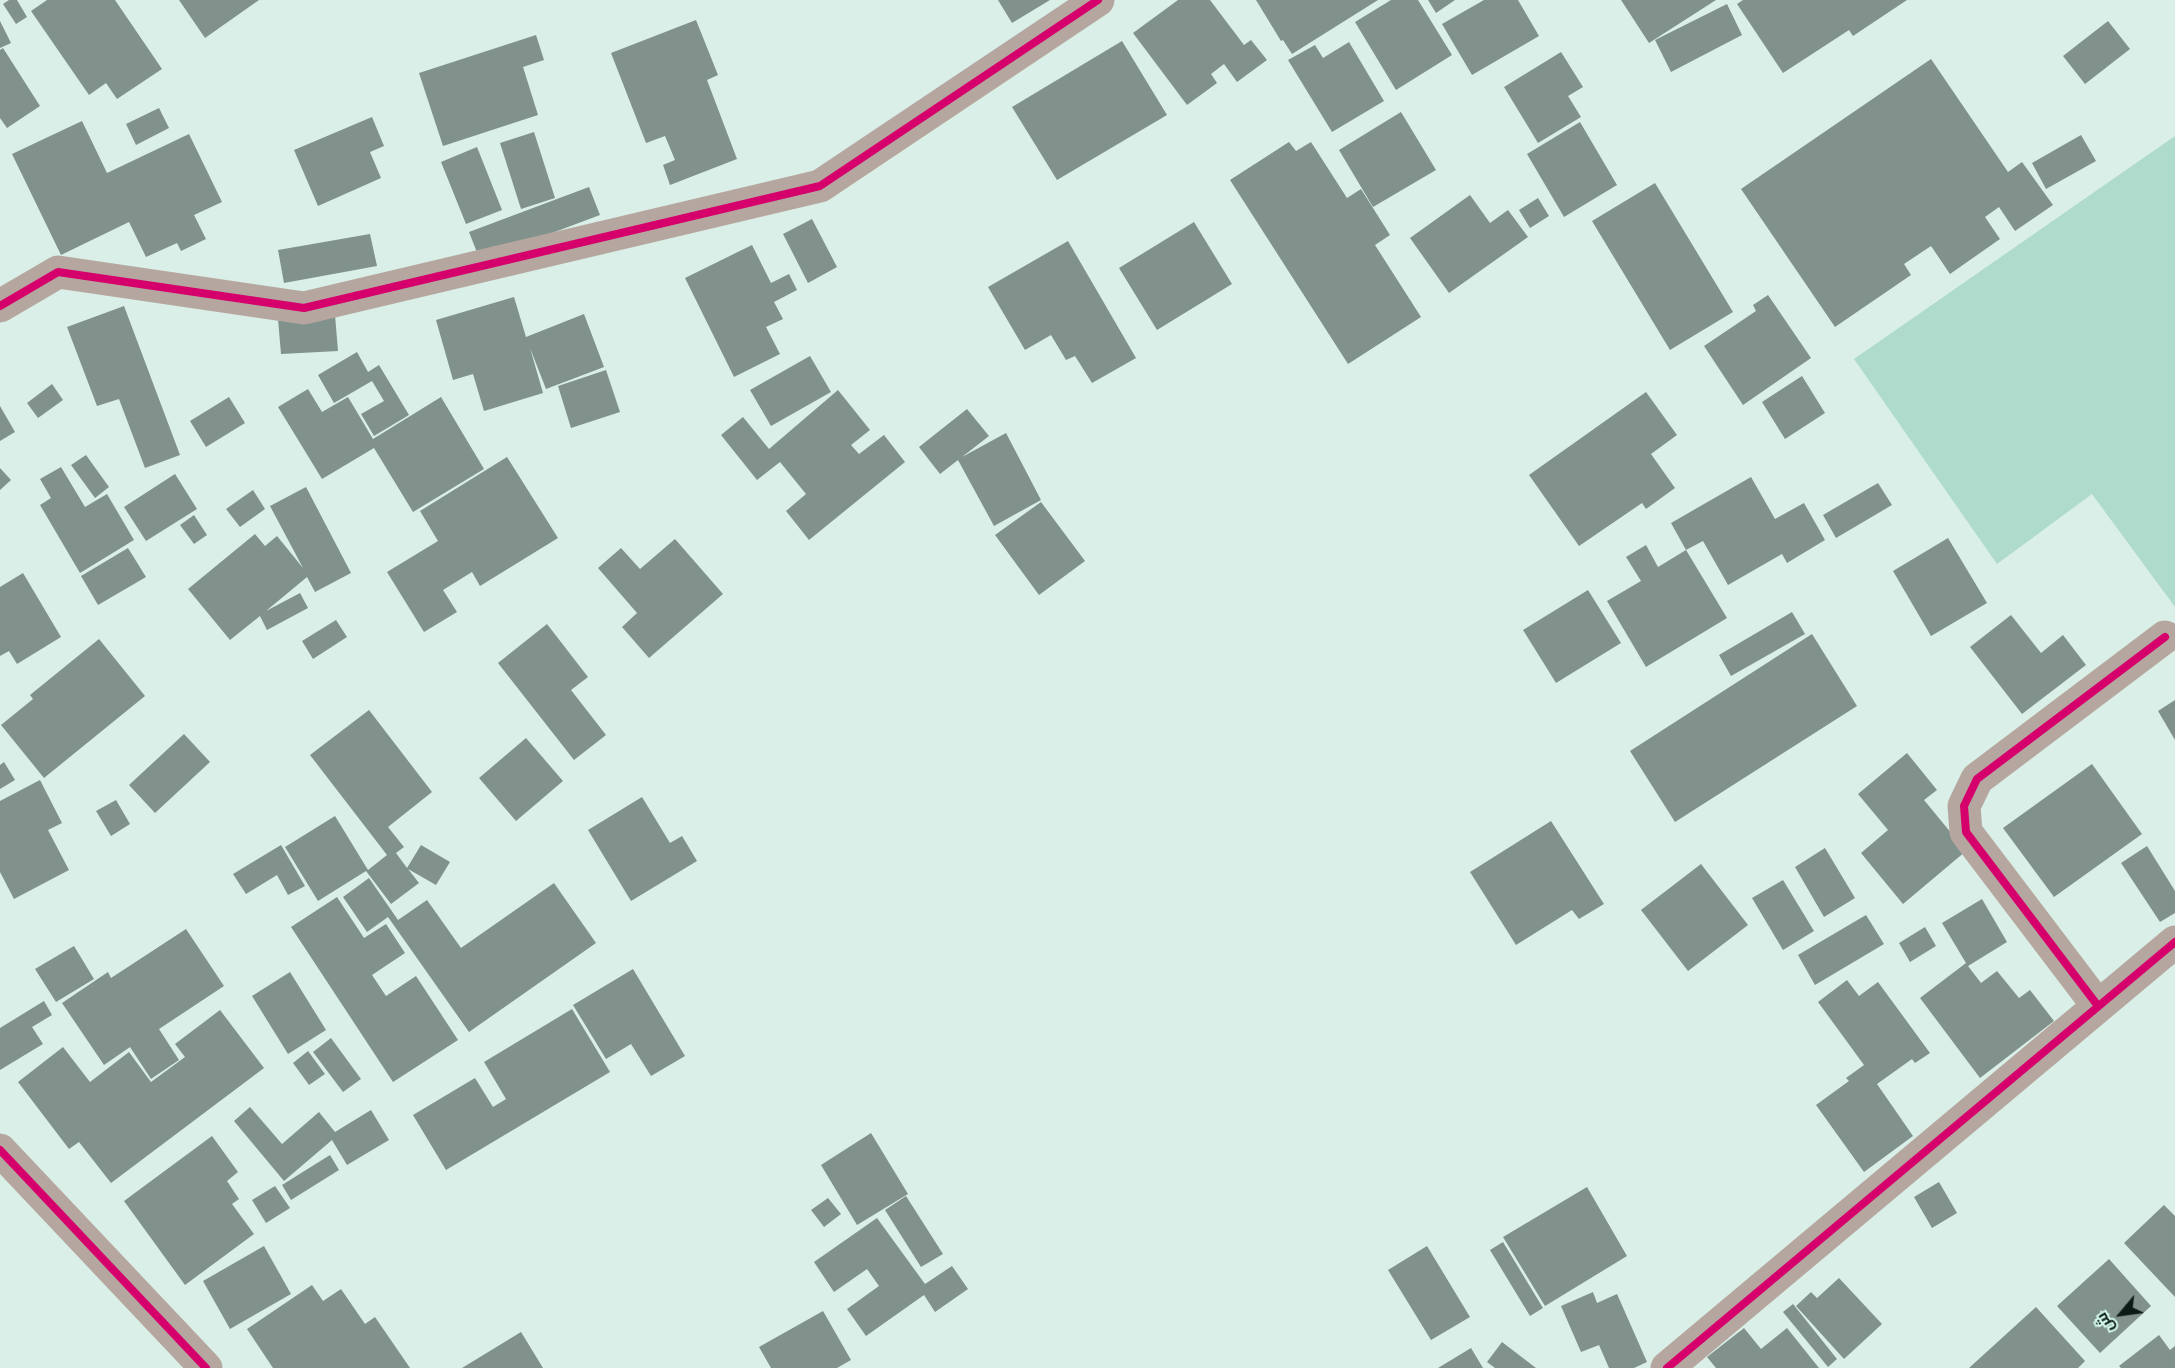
<!DOCTYPE html>
<meta charset="utf-8">
<style>
body{margin:0}
#map{position:relative;width:2175px;height:1368px;overflow:hidden;background:#daefe7;font-family:Raleway,Cairo,sans-serif}
canvas{display:block}
.north{position:absolute;left:2091px;top:1284px;width:60px;height:60px;-webkit-text-stroke:4px #d2f7ea;paint-order:stroke;rotate:241deg;font-size:16px;font-weight:700;line-height:24px;text-align:center;color:#0d1b16}
.north::after{content:'';display:block;margin:auto;width:21px;height:27px;background:#0d1b16;clip-path:polygon(50% 0,100% 100%,50% 72%,0 100%)}
</style>
<div id="map">
<canvas width="2175" height="1368"></canvas>
<div class="north">ش</div>
</div>
<script>
const ctx = document.querySelector('canvas').getContext('2d');
ctx.lineJoin = 'round';
function paint(path, color) {
  ctx.fillStyle = color;
  ctx.fill(path, 'evenodd');
}
function trace(path, color, width, dash) {
  ctx.strokeStyle = color;
  ctx.lineWidth = width;
  ctx.lineCap = dash ? 'butt' : 'round';
  ctx.setLineDash(dash || []);
  ctx.stroke(path);
}
const green = new Path2D(`
 M2175,136V607L2092,494L1997,564L1854,359Z`);
const building = new Path2D(`
 M9,0H17L27,17L16,24L3,4Z
 M47,0H115L162,69L117,99L106,83L89,95L31,11Z
 M179,0H259L205,38Z
 M998,0H1050L1012,23Z
 M1178,0H1210L1244,45L1251,40L1267,60L1237,82L1224,64L1211,74L1217,83L1187,105L1133,33Z
 M1256,0H1378L1292,54L1283,40L1281,41Z
 M1391,0H1418L1452,55L1396,90L1355,22Z
 M1428,0H1455L1436,13Z
 M1484,0H1518L1539,36L1472,75L1442,24Z
 M1621,0H1716L1649,43Z
 M1743,0H1907L1853,36L1849,30L1783,73L1737,4Z
 M1727,4L1742,35L1671,72L1655,40Z
 M696,20L718,75L707,80L737,159L670,185L663,165L675,160L665,136L646,143L611,53Z
 M0,21L11,43L0,48Z
 M2108,21L2130,49L2085,84L2063,56Z
 M536,35L544,60L523,67L538,115L443,146L419,73Z
 M1122,41L1167,115L1057,180L1012,107Z
 M1349,42L1384,101L1332,132L1288,60L1315,45L1323,58Z
 M3,48L40,106L7,128L0,118V50Z
 M1561,52L1583,87L1568,96L1581,117L1538,143L1504,87Z
 M1931,59L2008,172L2022,162L2053,205L2015,231L1999,207L1985,217L2000,239L1950,274L1931,246L1904,264L1911,275L1835,327L1741,189Z
 M159,108L169,128L136,145L126,124Z
 M1401,112L1436,170L1373,207L1339,150Z
 M372,117L384,146L370,152L381,178L318,206L294,150Z
 M82,121L107,173L189,134L222,202L194,215L206,239L181,251L177,243L146,257L129,222L61,255L12,154Z
 M1580,122L1617,185L1564,217L1527,154Z
 M534,132L555,198L521,209L500,143Z
 M2081,135L2096,161L2046,189L2032,163Z
 M1289,142L1296,151L1311,142L1347,198L1361,189L1390,235L1375,245L1421,317L1348,364L1230,180Z
 M477,147L502,210L466,224L441,162Z
 M1655,183L1733,312L1670,350L1592,221Z
 M589,187L600,215L480,260L469,232Z
 M1470,195L1490,223L1508,210L1528,237L1449,293L1410,238Z
 M1538,198L1549,216L1530,228L1519,210Z
 M812,219L837,267L808,283L783,234Z
 M1194,222L1232,284L1157,330L1119,268Z
 M370,234L377,266L284,283L278,250Z
 M1068,241L1136,358L1092,383L1075,356L1066,360L1051,335L1025,350L988,287Z
 M752,245L771,283L789,274L797,290L774,302L783,319L766,327L780,354L734,377L685,278Z
 M1768,295L1811,358L1743,405L1704,346L1756,311L1753,305Z
 M514,297L526,337L584,314L604,367L546,389L530,348L543,393L484,411L473,374L453,380L436,320Z
 M124,306L180,455L145,468L119,399L97,406L67,327Z
 M335,315L338,351L281,354L278,319Z
 M357,352L368,372L379,365L409,415L374,436L361,414L384,401L372,381L334,403L318,375Z
 M810,356L831,392L771,426L750,390Z
 M606,370L620,412L571,428L558,386Z
 M1802,376L1825,413L1785,439L1762,402Z
 M52,384L63,400L38,418L27,403Z
 M308,389L322,412L348,397L373,439L441,397L484,469L413,512L374,448L322,479L278,407Z
 M838,390L870,430L851,445L859,454L884,435L905,462L809,540L786,511L806,494L780,462L757,480L721,435L743,417L769,449Z
 M1646,392L1677,435L1651,454L1675,488L1646,509L1642,503L1579,546L1529,475Z
 M229,397L245,423L206,447L190,421Z
 M0,406L15,432L0,441Z
 M967,409L989,436L962,457L1006,433L1041,500L994,526L958,460L940,474L919,447Z
 M86,455L109,487L95,498L71,465Z
 M507,457L558,538L480,586L472,572L443,590L457,612L424,632L387,572L438,541L420,511Z
 M61,467L85,507L107,494L134,540L80,573L40,505L51,498L40,479Z
 M0,468L11,480L0,490Z
 M175,474L197,509L146,541L124,507Z
 M1751,477L1775,519L1804,503L1825,540L1787,563L1782,554L1728,585L1703,541L1686,550L1727,618L1646,667L1607,601L1641,581L1626,557L1646,545L1658,567L1686,550L1671,523Z
 M1878,483L1892,505L1836,538L1823,515Z
 M306,487L351,573L315,592L307,577L266,611L300,593L308,608L267,630L260,616L230,640L188,589L255,534L265,546L277,536L303,568L270,506Z
 M253,490L265,509L240,527L226,509Z
 M1041,502L1085,561L1039,595L995,535Z
 M194,515L207,535L194,544L180,525Z
 M1948,538L1987,603L1931,636L1893,571Z
 M675,539L723,594L649,658L622,627L637,613L598,568L621,548L640,569Z
 M128,548L146,577L98,605L81,576Z
 M23,573L61,637L17,664L9,651L0,656V587Z
 M1588,590L1621,643L1556,683L1523,630Z
 M1792,612L1805,634L1731,676L1719,655Z
 M2011,615L2041,653L2063,635L2086,665L2022,714L1970,647Z
 M336,620L347,637L313,659L302,641Z
 M547,624L588,677L571,690L606,735L574,760L498,663Z
 M1812,634L1857,706L1675,822L1630,751Z
 M99,639L145,696L44,778L1,725L33,699L30,695Z
 M2175,700V740L2158,711Z
 M369,710L432,792L388,827L404,847L396,853L407,868L421,845L450,862L436,885L408,869L419,883L391,904L366,871L318,901L285,847L335,816L368,870L387,855L310,755Z
 M184,734L210,762L155,813L129,785Z
 M526,738L563,781L516,821L479,778Z
 M1907,753L1937,790L1924,800L1966,851L1903,904L1861,853L1888,830L1858,794Z
 M4,762L15,780L0,789V765Z
 M2092,764L2142,834L2054,897L2003,828Z
 M40,780L62,823L48,830L69,870L14,899L0,872V801Z
 M642,797L670,843L682,836L697,861L631,901L588,830Z
 M116,800L130,824L111,836L96,811Z
 M1551,821L1604,904L1579,919L1572,910L1516,945L1470,872Z
 M281,845L305,886L288,895L277,875L246,894L233,874Z
 M2147,846L2175,891V913L2160,922L2121,863Z
 M1825,848L1855,898L1824,917L1795,867Z
 M1701,864L1748,925L1688,971L1641,910Z
 M369,878L398,920L427,900L461,948L554,883L596,943L469,1032L388,917L367,932L343,897Z
 M1783,880L1814,931L1783,950L1752,898Z
 M337,897L364,938L386,924L405,953L372,975L386,996L416,976L458,1040L393,1082L291,927Z
 M1982,899L2007,942L1968,966L1981,983L1997,971L2019,998L2030,990L2054,1021L1980,1078L1920,998L1966,963L1942,923Z
 M1866,915L1884,944L1815,985L1798,955Z
 M1925,927L1936,946L1910,962L1899,943Z
 M186,929L224,986L159,1029L179,1060L151,1079L130,1047L104,1065L62,1003L108,972L111,978Z
 M74,946L94,979L56,1002L35,969Z
 M633,969L685,1056L651,1076L631,1044L606,1059L573,1005Z
 M290,972L326,1030L288,1054L252,996Z
 M1847,980L1859,996L1878,982L1930,1053L1915,1063L1912,1059L1877,1084L1913,1136L1864,1172L1816,1105L1849,1081L1846,1078L1864,1065L1818,1002Z
 M44,1001L52,1015L32,1027L43,1044L0,1070V1028Z
 M572,1009L610,1072L446,1170L413,1115L475,1078L493,1107L506,1099L484,1062Z
 M220,1010L264,1068L111,1183L79,1142L69,1149L18,1082L63,1047L90,1082L129,1052L151,1082L185,1057L175,1044Z
 M331,1038L361,1079L343,1092L313,1052Z
 M308,1051L325,1074L309,1085L293,1063Z
 M250,1107L282,1144L319,1112L335,1132L371,1110L389,1140L347,1165L332,1140L284,1181L234,1121Z
 M871,1133L908,1194L857,1225L821,1165Z
 M212,1136L238,1172L227,1181L239,1199L232,1204L254,1234L185,1285L124,1201Z
 M330,1155L339,1170L291,1200L282,1185Z
 M1939,1182L1957,1213L1932,1228L1914,1197Z
 M275,1186L290,1208L266,1223L252,1200Z
 M1587,1187L1627,1256L1545,1306L1503,1237Z
 M906,1196L943,1254L921,1267L885,1210Z
 M828,1198L841,1214L824,1227L811,1210Z
 M2164,1205L2175,1216V1297L2124,1243Z
 M877,1218L925,1284L952,1266L968,1289L935,1312L924,1295L866,1336L847,1309L879,1286L867,1269L834,1292L814,1262Z
 M1503,1242L1543,1308L1530,1316L1490,1250Z
 M264,1246L291,1294L230,1329L203,1281Z
 M1427,1246L1470,1317L1431,1340L1388,1270Z
 M2109,1259L2151,1306L2100,1353L2057,1306Z
 M1839,1278L1882,1324L1844,1359L1796,1306L1811,1292L1817,1298Z
 M312,1285L323,1301L341,1289L365,1324L375,1317L410,1368H273L247,1329Z
 M1593,1292L1597,1303L1617,1294L1647,1362L1634,1368H1609L1599,1345L1581,1352L1561,1306Z
 M1793,1304L1837,1359L1828,1367L1783,1312Z
 M2036,1307L2085,1361L2078,1368H1969Z
 M823,1311L851,1360L837,1368H771L759,1347Z
 M1744,1328L1761,1349L1787,1328L1819,1368H1716L1707,1357Z
 M521,1332L543,1368H462Z
 M2159,1335L2170,1350L2175,1346V1368H2121L2119,1366Z
 M1502,1342L1536,1368H1495L1487,1362Z
 M1471,1348L1483,1368H1438Z`);
const street = new Path2D(`
 M0,306L58,272L304,308L820,186L1098,0
 M2098,1006L1966,832L1964,806L1977,779L2165,637
 M0,1150L206,1368
 M1667,1368L2175,942`);
const cycleway = new Path2D(`
 M0,306L58,272L304,308L820,186L1098,0
 M2098,1006L1966,832L1964,806L1977,779L2165,637
 M0,1150L206,1368
 M1667,1368L2175,942`);
paint(green, '#afdbcc');
paint(building, '#81918c');
trace(street, '#b5a79f', 33);
trace(cycleway, '#d6006c', 8);
</script>
